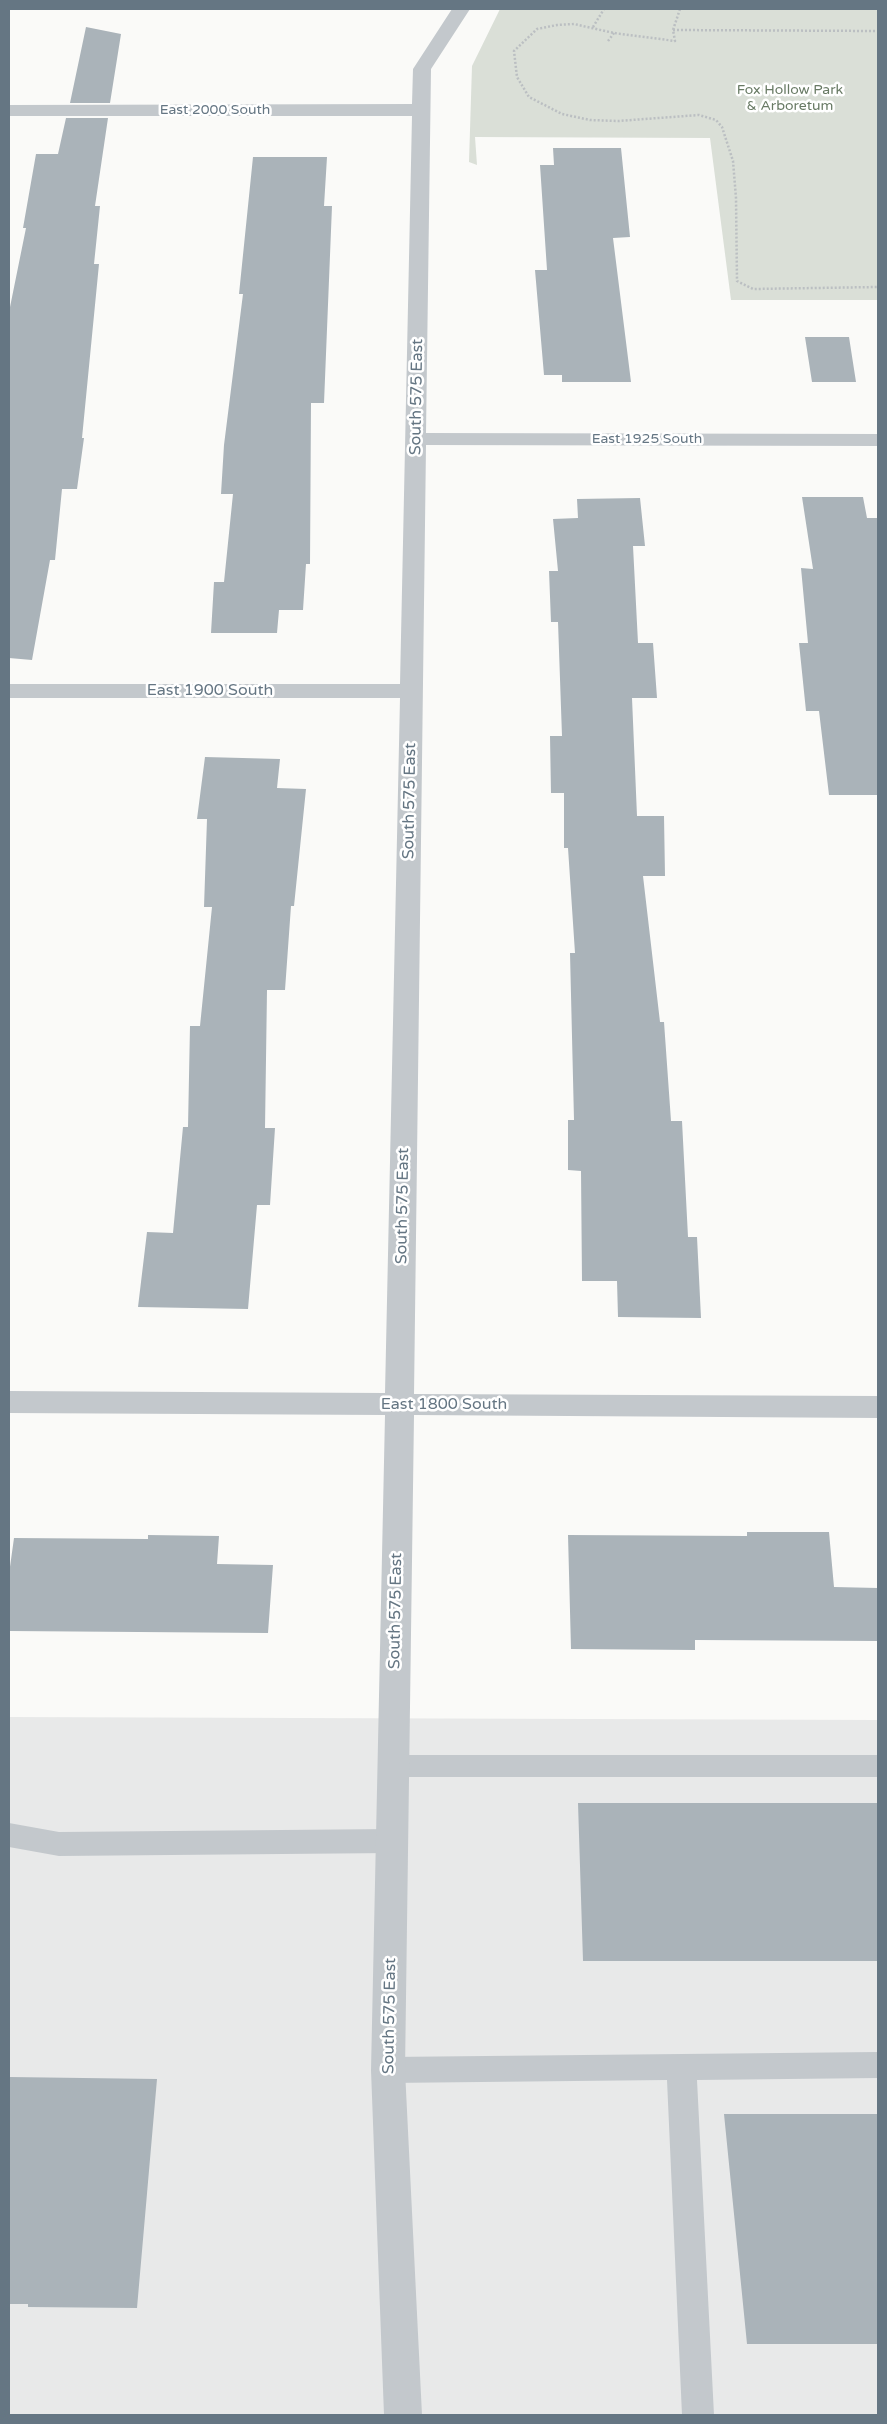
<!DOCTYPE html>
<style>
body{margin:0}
#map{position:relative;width:887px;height:2424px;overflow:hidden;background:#fafaf8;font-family:"Varela Round",sans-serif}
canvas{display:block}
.frame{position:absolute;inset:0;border:10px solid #657683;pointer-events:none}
</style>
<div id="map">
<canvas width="887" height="2424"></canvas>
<div class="frame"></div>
</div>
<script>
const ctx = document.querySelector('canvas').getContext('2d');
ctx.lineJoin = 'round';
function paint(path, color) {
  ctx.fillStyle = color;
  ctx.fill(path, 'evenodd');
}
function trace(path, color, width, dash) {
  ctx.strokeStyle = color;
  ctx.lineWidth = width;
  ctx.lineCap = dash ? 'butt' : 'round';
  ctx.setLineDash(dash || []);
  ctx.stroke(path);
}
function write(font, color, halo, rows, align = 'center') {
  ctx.font = font + ' "Varela Round",sans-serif';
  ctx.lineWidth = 5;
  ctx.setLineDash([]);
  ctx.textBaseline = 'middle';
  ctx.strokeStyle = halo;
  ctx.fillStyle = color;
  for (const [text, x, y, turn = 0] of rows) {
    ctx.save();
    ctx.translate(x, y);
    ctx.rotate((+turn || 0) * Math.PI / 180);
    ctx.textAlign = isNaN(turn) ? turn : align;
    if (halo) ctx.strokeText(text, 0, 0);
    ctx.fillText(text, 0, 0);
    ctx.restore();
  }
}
const built = new Path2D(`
 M9,1717L878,1720V2415H9Z`);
const green = new Path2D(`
 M500,9H878V300H731L710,138L475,137L477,165L469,162L472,66Z`);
const building = new Path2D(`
 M86,27L121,34L110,103H70Z
 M66,118H108L95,206H100L94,264H99L82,438H84L77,489H62L55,560H50L32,660L9,658V312L26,228H23L36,154H58Z
 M553,148H621L630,237L613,238L631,382H562V375H544L535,270H547L540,165H554Z
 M253,157H327L324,206H332L324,403H311L310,564H306L303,610H279L277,633H211L214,582H224L233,494H221L224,445L243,294H239Z
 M805,337H849L856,382H812Z
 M802,497H863L867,518H878V795H829L819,711H806L799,643H808L801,568L813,569Z
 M640,498L645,546H633L638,643H653L657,698H632L637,816H664L665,876H643L660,1022H664L671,1121H682L688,1237H697L701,1318L618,1317L617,1281H582L581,1171L568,1170V1120H574L570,953H575L568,848H564V793H551L550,736H562L558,622H551L549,571H558L553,519L578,518L577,499Z
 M205,757L280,759L277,788L306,789L294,906H291L285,990H267L265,1128H275L270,1205H257L248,1309L138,1307L147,1232L173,1233L183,1127H188L190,1026H200L212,907H204L207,819H197Z
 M747,1532H829L834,1587L878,1588V1641L695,1640V1650L571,1649L568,1535L747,1536Z
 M148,1535L219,1536L217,1564L273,1565L268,1633L9,1631V1574L14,1538L148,1539Z
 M578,1803H878V1961H583Z
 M9,2077L157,2079L137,2308L28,2307V2304H9Z
 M724,2114H878V2344H747Z`);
const path = new Path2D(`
 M680,9L673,30L675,41L614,33L574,24L557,25L537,29L514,51L517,77L529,97L562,114L590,120L618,121L699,115L716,120L722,127L733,161L736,198L737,281L753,289L878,287
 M593,27L604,9
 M673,30L878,31
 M608,41L614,33`);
const service = new Path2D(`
 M394,1755H878V1777H394L384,1774L380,1766L384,1758Z
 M9,1823L59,1832L393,1829L403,1833L407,1841L403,1849L393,1853L59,1856L9,1847Z
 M878,2052V2078L697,2080L714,2415H682L667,2080L388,2083L377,2079L373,2070L377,2061L388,2057Z`);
const minor = new Path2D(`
 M452,9H470L431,69L426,433L878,434V446L426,445L414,1394L878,1396V1418L414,1415L405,2070L422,2415H384L371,2070L385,1415L9,1413V1391L385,1393L400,698H9V684H400L412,116H9V105L412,104L413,69Z`);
const farParknames = [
 ["Fox Hollow Park",790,90],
 ["& Arboretum",790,106]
];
const farStreetnames = [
 ["East 2000 South",215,110],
 ["East 1925 South",647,439]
];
const streetNames = [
 ["South 575 East",417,397,-89],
 ["East 1900 South",210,691],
 ["South 575 East",410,801,-89],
 ["South 575 East",403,1206,-89],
 ["East 1800 South",444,1405],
 ["South 575 East",396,1611,-89],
 ["South 575 East",390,2016,-89]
];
paint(built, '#e8e9e9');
paint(green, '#dadfd7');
paint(building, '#aab3b9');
trace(path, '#bbbfc2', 2.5, [2, 2]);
paint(service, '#c3c8cc');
paint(minor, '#c3c8cc');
write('14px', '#687a64', '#fff', farParknames);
write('14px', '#657683', '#fff', farStreetnames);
write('16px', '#657683', '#fff', streetNames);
</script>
